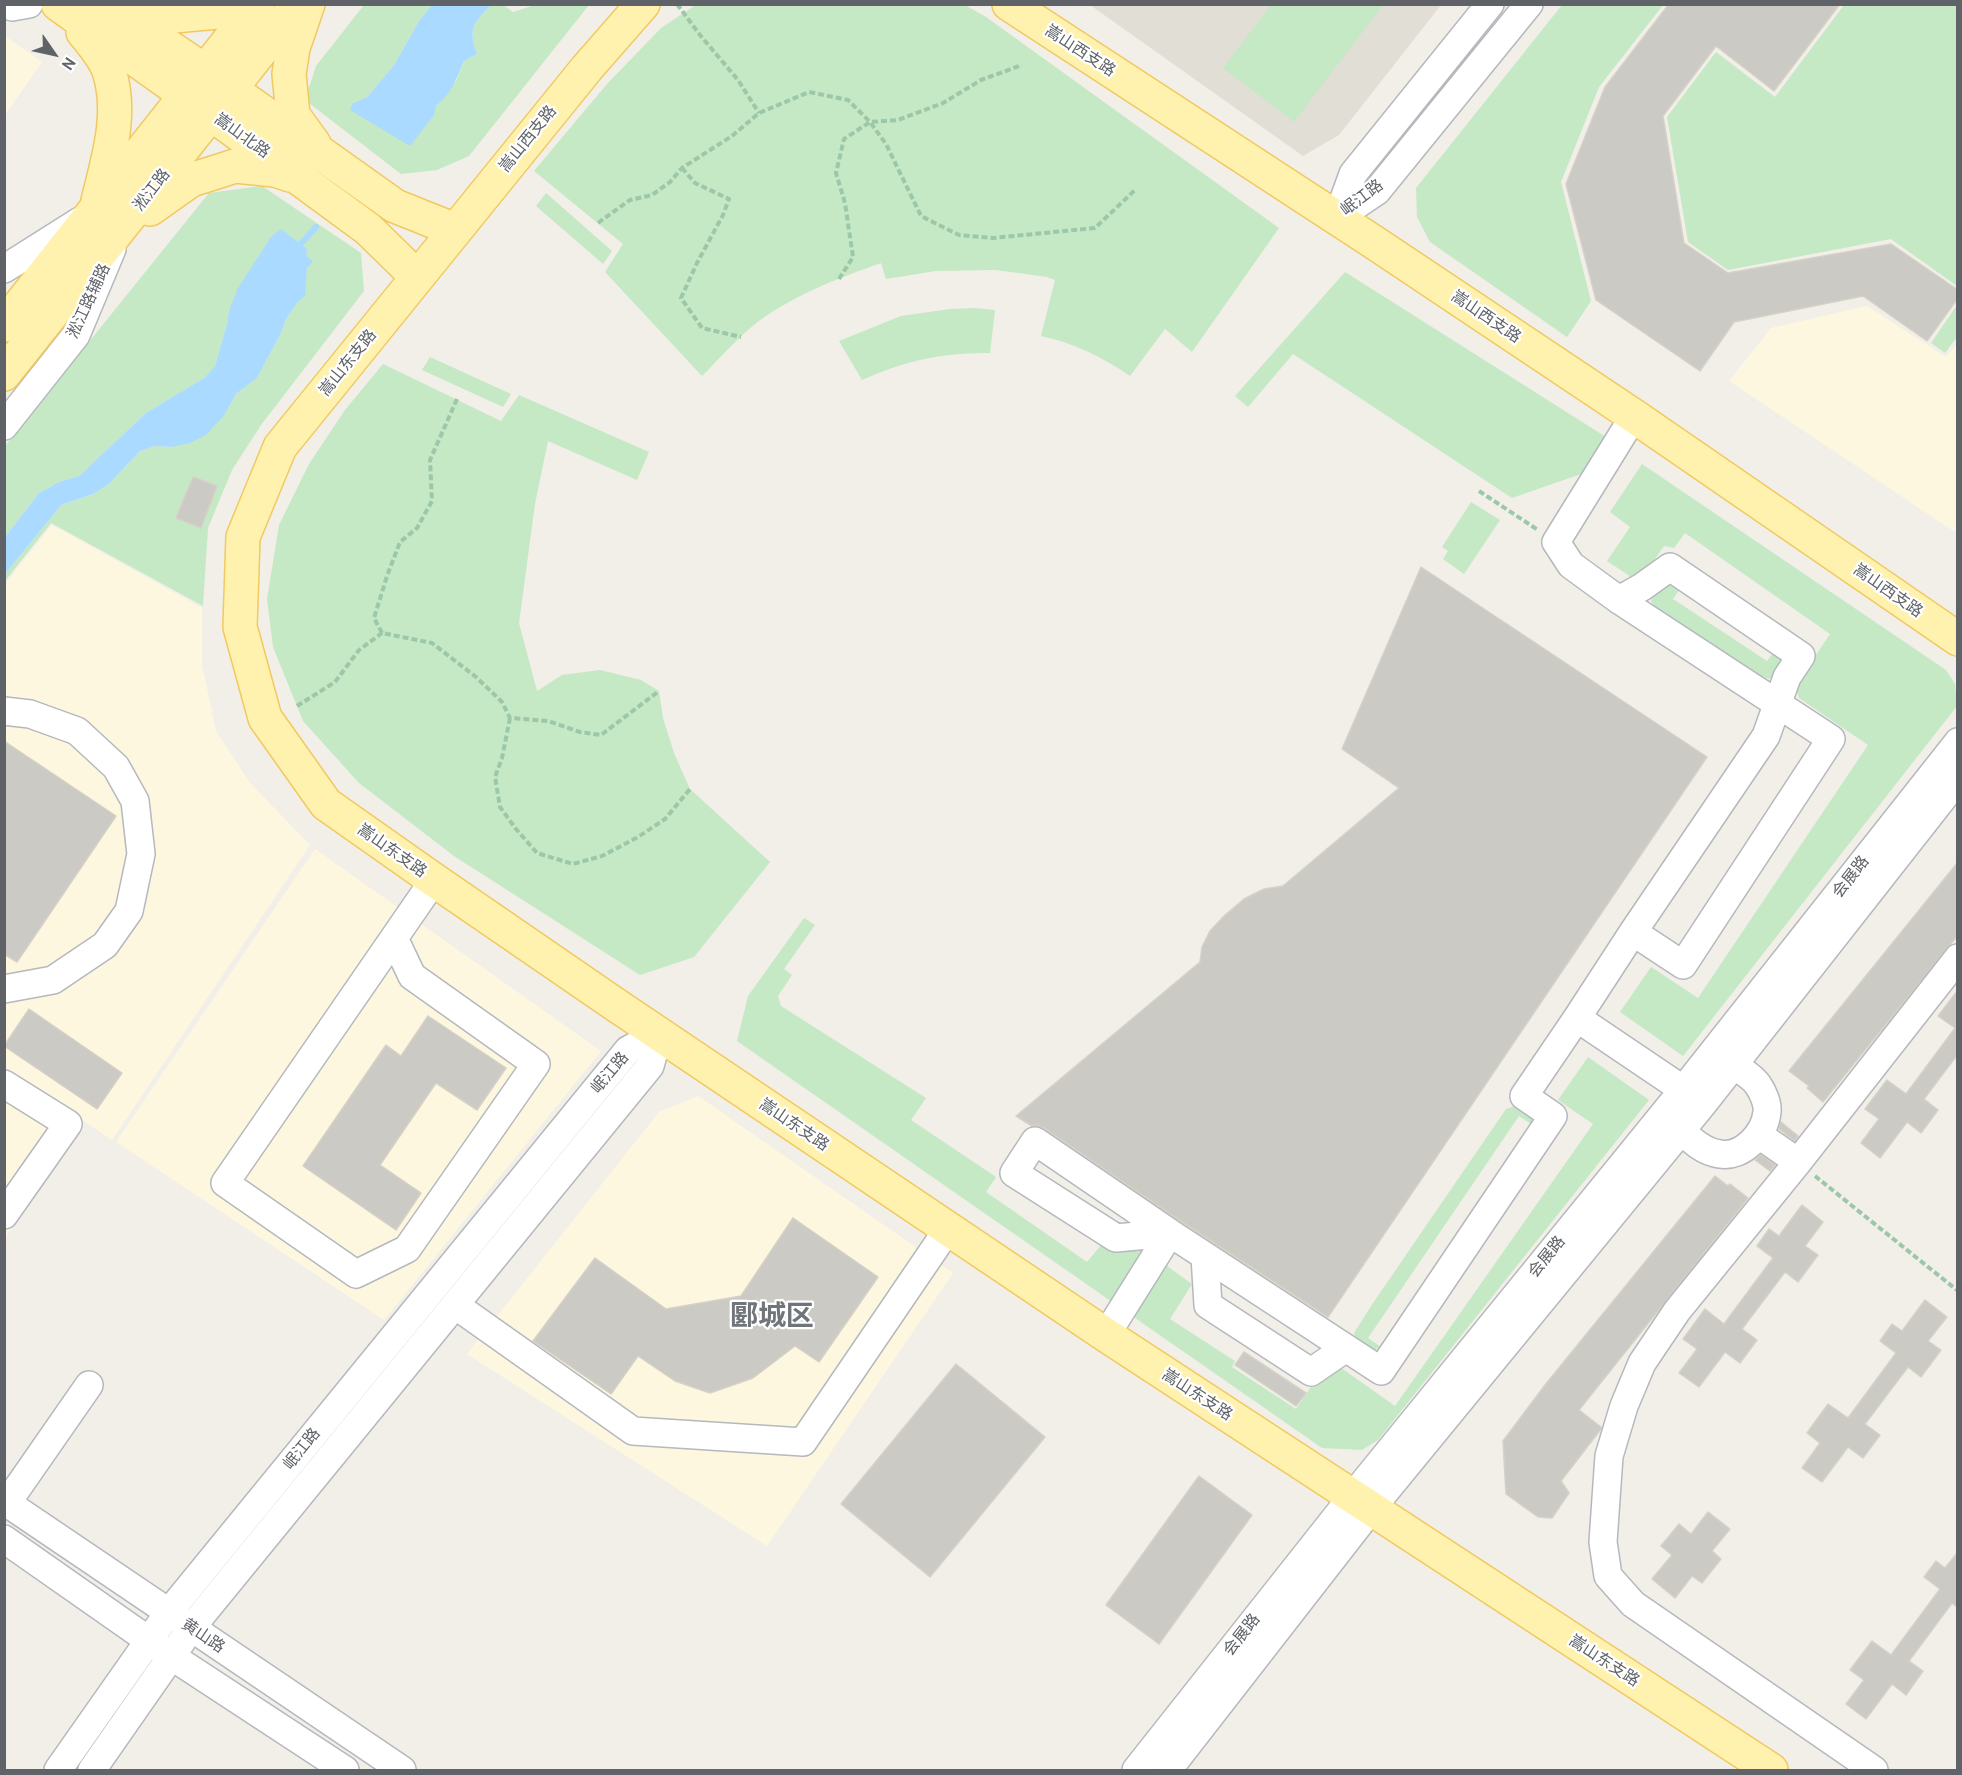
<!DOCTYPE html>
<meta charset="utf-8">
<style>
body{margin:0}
#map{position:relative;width:1962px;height:1775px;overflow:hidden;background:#f1efe8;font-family:"PT Sans",sans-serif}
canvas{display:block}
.frame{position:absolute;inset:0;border:6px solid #5f6368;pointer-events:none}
.north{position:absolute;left:24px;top:24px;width:60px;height:60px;-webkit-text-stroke:4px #fff;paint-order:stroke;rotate:124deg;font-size:16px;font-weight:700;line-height:24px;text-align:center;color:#5f6368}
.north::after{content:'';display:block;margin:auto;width:21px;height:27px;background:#5f6368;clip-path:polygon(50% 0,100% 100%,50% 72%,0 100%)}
</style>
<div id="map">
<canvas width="1962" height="1775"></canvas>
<div class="frame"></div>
<div class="north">N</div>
</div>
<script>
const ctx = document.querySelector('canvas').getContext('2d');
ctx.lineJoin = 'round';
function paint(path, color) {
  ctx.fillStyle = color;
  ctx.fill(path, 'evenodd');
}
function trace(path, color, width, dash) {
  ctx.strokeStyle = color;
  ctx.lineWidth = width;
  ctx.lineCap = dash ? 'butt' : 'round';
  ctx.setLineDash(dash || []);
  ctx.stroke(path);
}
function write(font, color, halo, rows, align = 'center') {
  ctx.font = font + ' "PT Sans","Noto Sans SC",sans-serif';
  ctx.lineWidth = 4.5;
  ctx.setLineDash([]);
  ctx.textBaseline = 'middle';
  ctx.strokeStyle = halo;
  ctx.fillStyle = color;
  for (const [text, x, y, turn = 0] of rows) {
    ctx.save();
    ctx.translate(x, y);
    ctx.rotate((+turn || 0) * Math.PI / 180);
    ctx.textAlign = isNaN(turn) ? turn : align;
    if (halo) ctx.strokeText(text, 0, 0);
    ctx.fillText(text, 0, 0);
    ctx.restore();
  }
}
const commercial = new Path2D(`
 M5,36L42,62L5,115Z
 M1867,306L1946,357L1957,344V531L1952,530L1729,381L1771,328Z
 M52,525L202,608V665L216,731L250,783L310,845L112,1140L5,1068L4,585Z
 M315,849L601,1051L384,1320L116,1142Z
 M5,1074L82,1126L5,1238Z
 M698,1096L953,1273L767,1546L467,1354L659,1112Z`);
const education = new Path2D(`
 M1090,5H1441L1339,135L1303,156Z`);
const green = new Path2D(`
 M697,4L965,5L986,17L1279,228L1192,352L1165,329L1130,376C1102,357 1074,343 1041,336L1055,280L1047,277L996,270L936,271L886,279L881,263C839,278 796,294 759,321C738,337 720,358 702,376L605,272L623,244L534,171L607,84L661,28Z
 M364,5H432L419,21L394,65L367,97L353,103L436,105L456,81L464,61L477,54C468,28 473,24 491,5H503L513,12L535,5H589L469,156L437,170L401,174L305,100L316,66Z
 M1271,5H1383L1294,122L1223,68Z
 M1562,5H1663L1599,87L1561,182L1591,301L1567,337L1430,242L1417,217L1416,188Z
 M1844,5H1957V286L1891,239L1728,270L1688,242L1667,117L1716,52L1775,97Z
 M262,186L361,253L364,291L261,425L232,470L208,528L203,606L51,523L5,581V574L61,505L93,494L109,484L140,451L155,446L171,447L225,414L236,394L257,378L281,333L286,319L297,303L304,296L307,268L229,311L227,324L215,366L204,378L146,413L79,476L59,482L39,493L5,537V446L209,193Z
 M546,193L612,251L603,264L536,206Z
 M1345,272L1606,437L1581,474L1512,498L1293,354L1248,407L1235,396Z
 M1957,305V337L1945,353L1931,343Z
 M974,308L995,310L990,353C944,352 903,361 862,380L839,341L901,316L950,309Z
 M430,357L511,394L503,407L422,370Z
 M383,364L501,421L519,395L649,452L637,480L548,441L535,504L519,623L537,691L562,675L600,670L641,680L659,691L663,718L674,753L690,789L770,862L694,957L640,975L454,856L359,783L303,721L273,647L267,599L279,525L309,464L345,410Z
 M1642,464L1946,670L1955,684L1957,706L1683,1056L1620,1012L1651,967L1698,998L1868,745L1799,698L1795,686L1830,634L1685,533L1674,548L1664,546L1639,582L1607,561L1630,527L1610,512Z
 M1471,502L1500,520L1464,574L1443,559L1448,551L1442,547Z
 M1670,580L1683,584L1673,599L1767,661L1778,646L1785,660L1779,673L1769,679L1759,676L1656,609L1651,601L1657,587Z
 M804,918L815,925L784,969L792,975L778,996L781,1006L926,1098L911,1120L996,1177L986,1192L1087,1262L1102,1244L1142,1248L1192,1284L1170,1319L1235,1361L1232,1367L1296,1409L1323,1369L1337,1365L1395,1406L1593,1124L1558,1100L1588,1057L1649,1100L1378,1440L1362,1450L1322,1448L737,1041L748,996Z
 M1518,1105L1538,1118L1537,1128L1519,1116L1368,1338L1381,1347L1371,1351L1358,1347L1354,1333L1371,1306L1506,1109Z`);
const water = new Path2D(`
 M432,5H491C473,24 468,28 477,54L464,61C457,77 451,96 436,105L434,115L410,146L350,110L353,103L367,97L394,65L419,21Z
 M281,229L307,249L306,256L313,261L307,268L305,296L297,303L286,319L281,333L257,378L236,394L225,414L206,435L190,443L171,447L155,446L140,451L109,484L93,494L61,505L5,574V537L39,493L59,482L79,476L146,413L204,378L215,366L227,324L229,311L238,288L271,237Z`);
const stream = new Path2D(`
 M296,249L316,227`);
const building = new Path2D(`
 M1669,4H1840L1774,91L1716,46L1663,116L1684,243L1728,273L1891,244L1958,290V298L1927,341L1863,296L1734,322L1700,371L1596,300L1566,184L1605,87Z
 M193,477L217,486L201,528L176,518Z
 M1421,567L1707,757L1328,1317L1179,1220L1044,1128L1037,1125L1032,1126L1016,1116L1200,962L1202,947L1210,931L1224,916L1244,899L1264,889L1283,886L1399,788L1342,749Z
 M4,741L116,816L17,962L4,954Z
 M1958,862V935L1823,1102L1807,1088L1809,1086L1789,1071Z
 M1958,990V1054L1924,1099L1938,1110L1921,1133L1907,1122L1880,1158L1861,1143L1879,1119L1865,1109L1887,1080L1906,1094L1955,1028L1938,1016Z
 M29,1009L122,1073L97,1109L4,1046Z
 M428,1016L506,1068L477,1110L436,1083L380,1165L421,1193L396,1230L303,1166L386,1045L401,1056Z
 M1781,1122L1798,1136L1795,1141L1779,1129Z
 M1761,1155L1775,1165L1770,1171L1755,1160Z
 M1715,1176L1728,1186L1730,1184L1748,1198L1579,1410L1601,1427V1429L1561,1481L1569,1493L1552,1518L1538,1517L1506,1494L1503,1441L1545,1385Z
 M1802,1205L1823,1222L1805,1246L1818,1255L1798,1282L1785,1272L1742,1329L1757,1340L1740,1363L1725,1352L1699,1387L1679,1373L1697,1349L1683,1339L1705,1309L1724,1324L1773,1258L1757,1246L1769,1229L1779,1236Z
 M793,1218L878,1277L819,1362L795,1346L753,1378L710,1393L675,1381L638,1356L611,1394L533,1341L595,1258L666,1309L741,1296Z
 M1925,1300L1947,1317L1928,1341L1941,1350L1921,1377L1908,1367L1865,1424L1880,1435L1863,1458L1848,1447L1822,1482L1802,1468L1820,1443L1807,1433L1828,1404L1848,1418L1896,1353L1880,1341L1892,1324L1902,1331Z
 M1244,1352L1306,1393L1296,1406L1235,1365Z
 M956,1364L1045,1437L930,1577L841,1504Z
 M1199,1476L1252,1515L1159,1644L1106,1605Z
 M1708,1512L1730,1529L1712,1551L1721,1559L1702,1583L1692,1576L1675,1598L1652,1579L1672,1555L1661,1546L1679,1524L1691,1534Z
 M1958,1552V1608L1952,1603L1909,1661L1923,1671L1906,1695L1892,1684L1866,1719L1846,1704L1864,1680L1850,1670L1872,1641L1891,1655L1940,1589L1924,1577L1936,1561L1945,1568Z`);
const path = new Path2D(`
 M677,4L700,35L738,80L759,113
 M682,168L695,183L729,199L723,215L697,263L681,298L702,328L741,337
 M598,223L630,200L652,195L670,182L682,168L732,136L759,113L809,92L848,100L870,122L886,144L921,216L959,235L993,238L1095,228L1136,189
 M839,279L853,257L845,203L836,173L844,139L870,122L898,120L943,103L981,80L1022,65
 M457,399L430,460L432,501L417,528L400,542L387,576L374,618L382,633L432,643L476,677L502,702L510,718L548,721L580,732L601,735L659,691
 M1479,491L1538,530
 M297,706L335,682L359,650L382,633
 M510,718L502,758L495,777L500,807L516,829L537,853L573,864L602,856L638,837L665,819L690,789
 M1815,1176L1958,1291`);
const minor = new Path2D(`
 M8,4L12,7L29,4
 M1337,218L1377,191L1529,4
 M1337,218L1353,174L1490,4
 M4,269L80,221
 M1634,416L1556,542L1571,565L1619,600L1831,739L1683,965L1633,932L1577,1018L1697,1099
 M4,426L76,335L112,249
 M1619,600L1642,587L1670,567L1801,656L1787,677L1766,736L1633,932
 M4,711L30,714L77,731L116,767L135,801L141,854L129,911L105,945L53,980L4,989
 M394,938L412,976L536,1064L407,1249L356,1274L225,1183L434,880
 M4,1084L68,1124L4,1215
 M1681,1130C1692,1141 1704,1152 1720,1154C1743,1158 1765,1133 1767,1112C1768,1104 1763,1092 1758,1085C1753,1077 1742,1071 1734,1065
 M1759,1135L1798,1162
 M1035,1141L1170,1233L1116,1238L1014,1173Z
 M1205,1256L1208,1305L1311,1372L1346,1348
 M455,1305L633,1431L803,1442L948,1229
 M1106,1335L1170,1233L1381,1371L1553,1116L1524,1096L1577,1018
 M4,1501L402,1770
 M7,1503L89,1385
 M4,1539L171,1656L345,1770
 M58,1770L169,1612L628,1050L659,1033
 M92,1770L191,1628L650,1066L659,1033
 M1136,1770L1352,1497L1683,1090L1958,742
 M1168,1770L1371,1509L1703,1104L1958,779
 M1874,1770L1633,1604L1608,1576L1603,1542L1609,1456L1624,1406L1642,1363L1677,1311L1798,1162L1958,958`);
const major = new Path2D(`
 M58,4L187,96L368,229L417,277
 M105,4L205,71L395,206L455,230
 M132,4L174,16L218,12L229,4
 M308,4L293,48L289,74L293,115L314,144
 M643,4L587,68L280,447L243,537L240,627L265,718L326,804L434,880L616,1005L1106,1335L1771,1770
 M1009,4L1375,243L1634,416L1958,639
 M83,32C92,43 105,58 109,71C123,114 108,159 98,201
 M150,209L191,180L235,166L275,170L290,175
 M4,325L258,4
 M4,374L298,4`);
const streetNames = [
 ["嵩山西支路",1080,51,33],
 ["嵩山北路",242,136,36],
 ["嵩山西支路",528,139,-51],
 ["淞江路",152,190,-52],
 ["岷江路",1362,198,-37],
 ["淞江路辅路",89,301,-65],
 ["嵩山西支路",1486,317,34],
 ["嵩山东支路",348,363,-51],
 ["嵩山西支路",1888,591,35],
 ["嵩山东支路",392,851,35],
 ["会展路",1851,877,-52],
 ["岷江路",610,1073,-50],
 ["嵩山东支路",794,1125,34],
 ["会展路",1547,1257,-51],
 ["嵩山东支路",1197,1395,33],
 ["岷江路",302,1449,-51],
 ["会展路",1242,1635,-52],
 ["黄山路",203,1636,34],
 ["嵩山东支路",1604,1661,33]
];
const townNames = [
 ["郾城区",772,1317]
];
paint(commercial, '#fef7e0');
paint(education, '#e1ded6');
paint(green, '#c5e8c5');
paint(water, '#aadaff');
trace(stream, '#aadaff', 6);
paint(building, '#cccac5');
trace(building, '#d6d1c6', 1.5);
trace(minor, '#b5b8bc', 30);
trace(major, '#f2c960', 36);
trace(path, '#9cc7a9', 4, [6, 3]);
trace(minor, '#fff', 27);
trace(major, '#fff2af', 33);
write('16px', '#5f6368', '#fff', streetNames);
write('bold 28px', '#70757a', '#fff', townNames);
</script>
